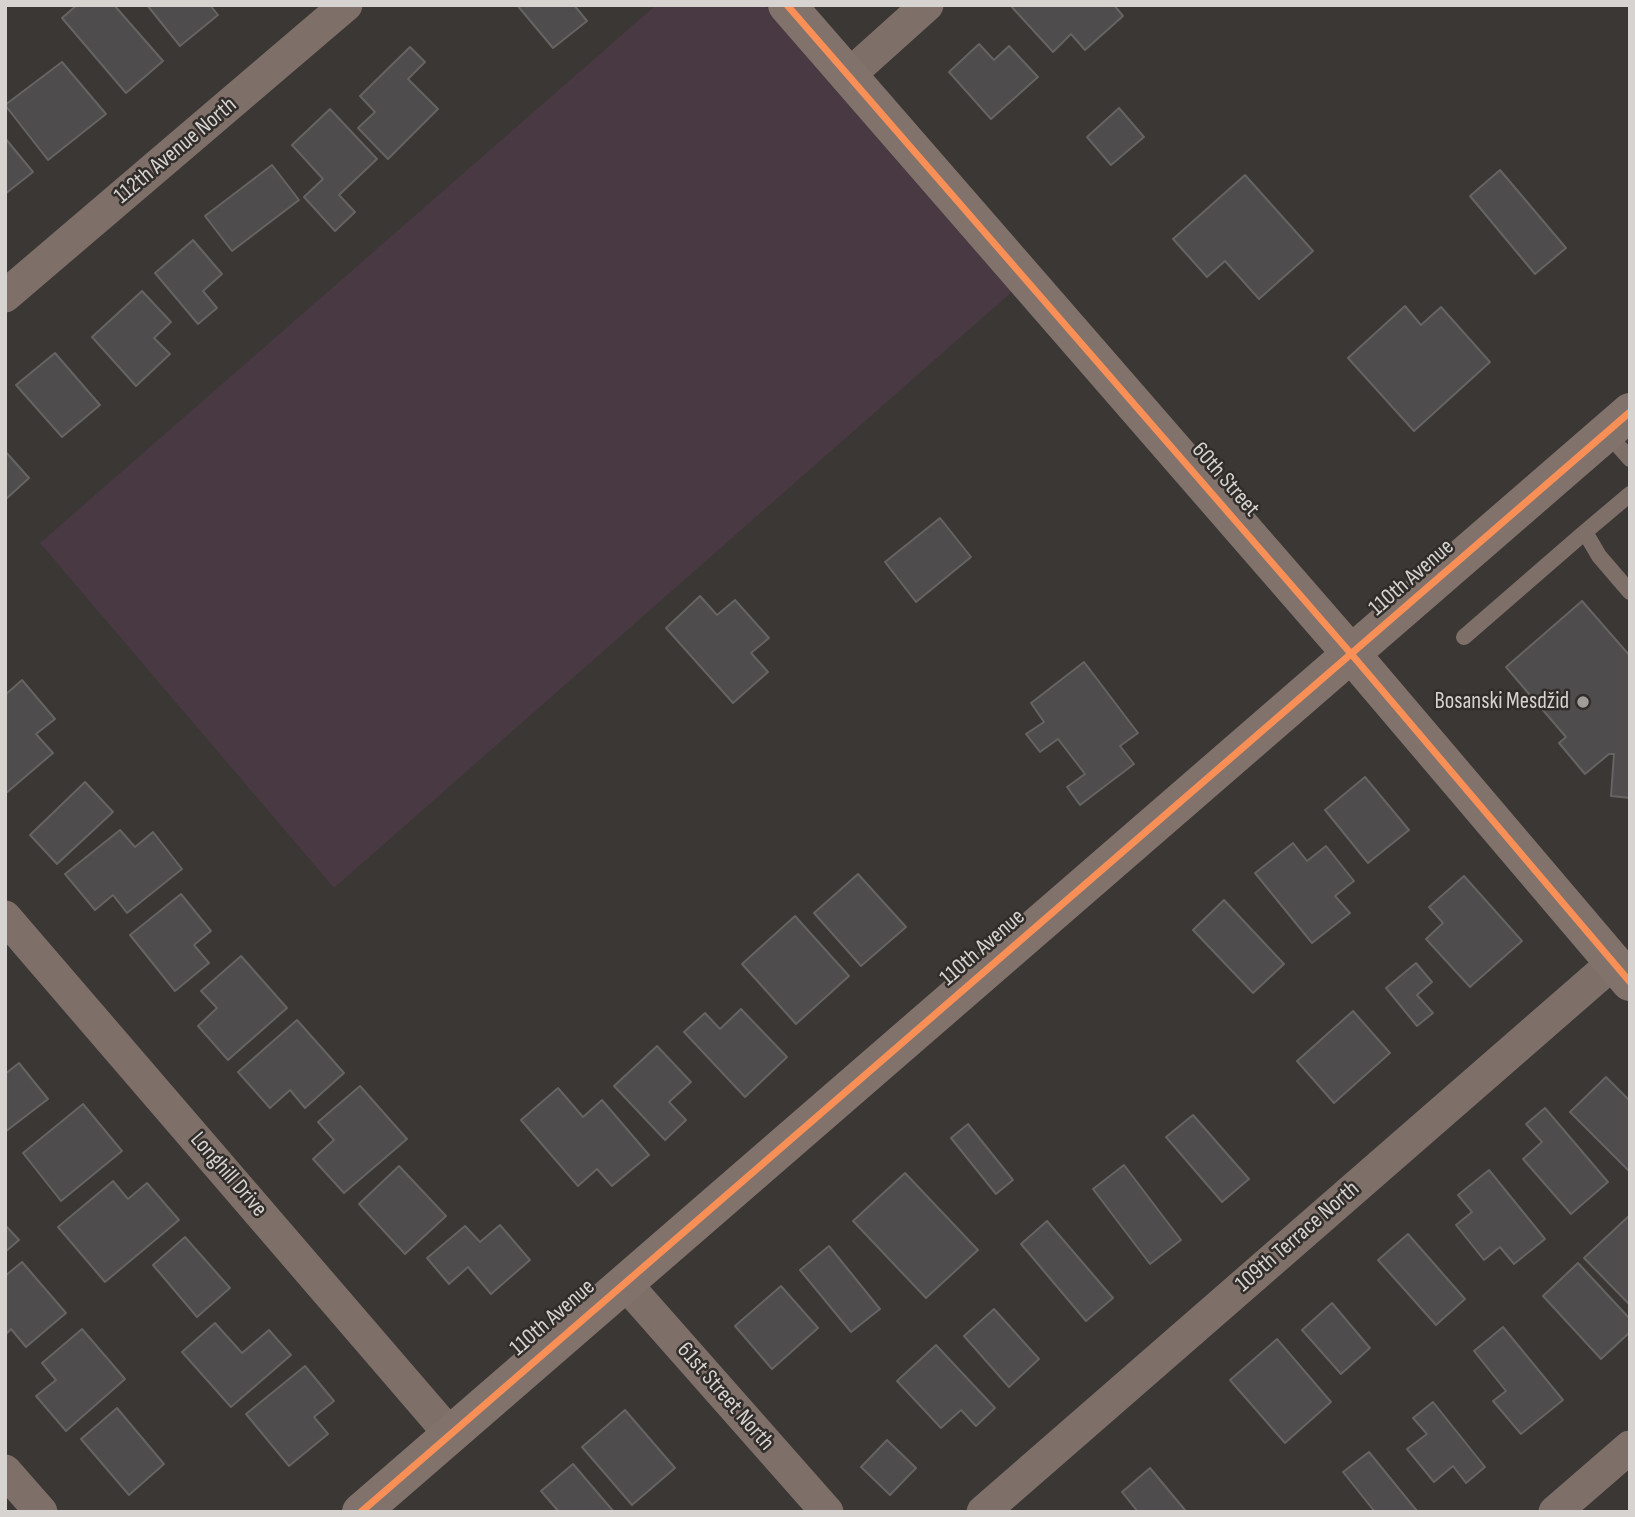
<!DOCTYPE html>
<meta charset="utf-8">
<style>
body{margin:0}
#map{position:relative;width:1635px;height:1517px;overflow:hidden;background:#3a3735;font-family:"Sofia Sans Condensed",sans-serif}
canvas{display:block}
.frame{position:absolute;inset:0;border:7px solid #d6d3d1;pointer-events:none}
</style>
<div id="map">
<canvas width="1635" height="1517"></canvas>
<div class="frame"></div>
</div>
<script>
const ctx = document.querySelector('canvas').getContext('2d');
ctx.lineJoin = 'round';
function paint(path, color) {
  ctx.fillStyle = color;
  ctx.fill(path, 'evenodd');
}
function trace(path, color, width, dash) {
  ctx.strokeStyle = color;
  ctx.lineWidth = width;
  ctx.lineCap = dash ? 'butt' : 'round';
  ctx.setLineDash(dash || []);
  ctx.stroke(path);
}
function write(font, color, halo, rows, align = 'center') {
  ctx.font = font + ' "Sofia Sans Condensed",sans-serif';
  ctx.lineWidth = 5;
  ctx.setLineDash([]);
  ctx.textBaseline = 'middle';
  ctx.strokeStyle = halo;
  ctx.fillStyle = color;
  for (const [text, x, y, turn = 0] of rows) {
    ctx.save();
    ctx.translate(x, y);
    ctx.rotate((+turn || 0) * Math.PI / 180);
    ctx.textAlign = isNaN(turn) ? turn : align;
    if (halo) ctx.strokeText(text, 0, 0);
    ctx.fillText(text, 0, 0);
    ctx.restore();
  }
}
const commercial = new Path2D(`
 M656,5H765L1013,291L334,888L40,543Z`);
const building = new Path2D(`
 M77,5H114L163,61L126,93L62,18Z
 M147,5H210L218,15L180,46Z
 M517,5H574L587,21L553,48Z
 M1010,5H1114L1123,16L1085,50L1071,34L1053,52Z
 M979,44L994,60L1009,46L1038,77L991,119L949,72Z
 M410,47L425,62L408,79L438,109L388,159L358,128L375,112L360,96Z
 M62,62L106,114L48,160L5,105Z
 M1119,108L1144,137L1111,165L1087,137Z
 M330,109L377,159L339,195L355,212L335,231L304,197L323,179L292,145Z
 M5,138L33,172L5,194Z
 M272,165L299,200L232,251L205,216Z
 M1500,170L1566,248L1535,274L1470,196Z
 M1245,175L1313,251L1259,299L1225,261L1207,277L1173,239Z
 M193,240L222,274L203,291L217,308L198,324L155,273Z
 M142,291L171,322L154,338L170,354L136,386L92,337Z
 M1405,306L1421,325L1441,307L1490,362L1414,431L1348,358Z
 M55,353L100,405L62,437L16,385Z
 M5,451L29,478L6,499H5Z
 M940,518L971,557L916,602L885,562Z
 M700,596L717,615L735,600L769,638L751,653L768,672L733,703L666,628Z
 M1582,601L1630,656V798L1611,796L1614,754H1609L1585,774L1559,743L1566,737L1506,667Z
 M1084,662L1138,733L1120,746L1134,764L1080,805L1067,787L1085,774L1058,739L1040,752L1026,734L1044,722L1031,703Z
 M22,680L55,719L36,734L53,753L5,794V695Z
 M1365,777L1409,830L1368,863L1325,810Z
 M85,782L113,812L57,864L30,835Z
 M120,830L135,847L153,832L182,869L127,913L113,895L95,910L65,874Z
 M1293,843L1307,861L1326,846L1354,881L1335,896L1350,913L1312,943L1255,873Z
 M858,874L906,927L861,966L814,913Z
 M1464,876L1522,941L1470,987L1426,939L1443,923L1429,907Z
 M181,894L211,931L194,945L209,963L175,991L130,935Z
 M1224,900L1284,964L1253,993L1193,930Z
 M795,916L849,976L796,1024L742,964Z
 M241,956L287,1008L228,1060L198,1026L217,1008L201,991Z
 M1416,963L1432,982L1417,995L1433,1013L1417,1026L1386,988Z
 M741,1009L787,1057L745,1097L684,1032L705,1013L720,1029Z
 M1353,1011L1390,1053L1334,1103L1297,1061Z
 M297,1020L344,1073L305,1108L290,1090L270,1108L238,1072Z
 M657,1046L691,1082L669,1102L686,1120L665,1140L614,1086Z
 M19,1063L48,1099L5,1132V1074Z
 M1606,1077L1630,1101V1172L1570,1112Z
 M360,1086L407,1139L344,1193L313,1159L334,1140L318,1122Z
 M558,1088L583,1117L602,1100L649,1155L612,1186L597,1169L578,1186L521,1120Z
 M83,1104L122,1151L61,1201L23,1153Z
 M1545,1108L1608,1182L1571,1214L1523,1159L1542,1142L1526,1124Z
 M1193,1115L1249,1179L1222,1202L1166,1137Z
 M968,1124L1013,1180L996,1194L951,1138Z
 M1124,1165L1181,1240L1150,1264L1093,1189Z
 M399,1166L446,1216L405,1254L359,1204Z
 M1489,1170L1545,1239L1514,1264L1500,1247L1484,1260L1456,1225L1472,1212L1458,1195Z
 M905,1173L978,1250L926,1298L853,1221Z
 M113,1181L128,1199L147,1183L179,1220L105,1282L58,1227Z
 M1630,1215V1305L1584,1258Z
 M1047,1221L1113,1298L1086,1321L1021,1244Z
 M5,1225L19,1240L5,1252Z
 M500,1225L530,1260L491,1294L468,1267L449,1284L427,1258L465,1226L480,1242Z
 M1408,1234L1465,1299L1436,1325L1378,1260Z
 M185,1237L230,1288L197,1317L153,1265Z
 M829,1246L880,1309L851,1332L800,1270Z
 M22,1262L66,1313L26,1347L11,1329L5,1335V1276Z
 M1578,1263L1630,1319V1332L1601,1359L1543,1296Z
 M781,1286L818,1328L772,1369L735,1326Z
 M1332,1303L1370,1348L1341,1374L1302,1330Z
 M994,1309L1039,1359L1009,1387L964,1336Z
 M215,1323L242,1353L269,1330L291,1355L231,1407L182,1352Z
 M1503,1327L1563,1400L1521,1434L1493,1401L1506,1391L1474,1351Z
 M82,1329L125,1379L66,1431L36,1396L56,1380L42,1363Z
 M1277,1339L1331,1402L1285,1443L1230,1380Z
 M936,1345L995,1408L976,1426L961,1410L941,1428L897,1381Z
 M305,1366L334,1401L314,1417L328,1434L289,1466L246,1414Z
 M1433,1402L1485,1467L1466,1483L1453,1466L1434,1482L1407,1449L1427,1434L1413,1418Z
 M117,1408L164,1464L129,1495L81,1439Z
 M625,1410L675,1468L632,1505L582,1447Z
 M887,1440L916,1468L890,1495L861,1467Z
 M1369,1452L1417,1511L1416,1512H1375L1343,1472Z
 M573,1464L614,1512H559L541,1491Z
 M1150,1468L1185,1510L1183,1512H1138L1122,1492Z`);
const lane = new Path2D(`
 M1607,433L1630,459
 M1630,494L1585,532L1599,556L1630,592
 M1464,637L1585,532`);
const street = new Path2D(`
 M848,76L927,5
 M5,296L346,5
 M5,917L450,1434
 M624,1282L827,1512
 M5,1471L41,1512
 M983,1512L1613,963
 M1555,1512L1630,1447`);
const secondary = new Path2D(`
 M787,5L1353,656L1630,982
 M361,1512C781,1143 1209,782 1630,412`);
const cycleway = new Path2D(`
 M787,5L1353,656L1630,982
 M361,1512C781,1143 1209,782 1630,412`);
const markers = [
 [1583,702,7,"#9f9c9a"]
];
const streetNames = [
 ["112th Avenue North",176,151,-40],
 ["60th Street",1225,480,49],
 ["110th Avenue",1412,578,-41],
 ["110th Avenue",983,948,-41],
 ["Longhill Drive",228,1175,49],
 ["109th Terrace North",1298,1237,-41],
 ["110th Avenue",553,1318,-41],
 ["61st Street North",725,1397,49]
];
const poiNames = [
 ["Bosanski Mesdžid",1569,702]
];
paint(commercial, '#493942');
paint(building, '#4e4c4c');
trace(building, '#656463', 2);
trace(lane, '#7f6f69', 16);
trace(street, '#7f6f69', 33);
trace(secondary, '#81726b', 38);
trace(cycleway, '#f78f57', 7);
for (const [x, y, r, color] of markers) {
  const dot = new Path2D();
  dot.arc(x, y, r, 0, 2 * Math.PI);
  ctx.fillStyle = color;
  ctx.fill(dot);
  trace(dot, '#312d2a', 2.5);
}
write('23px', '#d6d3d1', '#312d2a', streetNames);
write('23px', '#d6d3d1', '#312d2a', poiNames, 'right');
</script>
